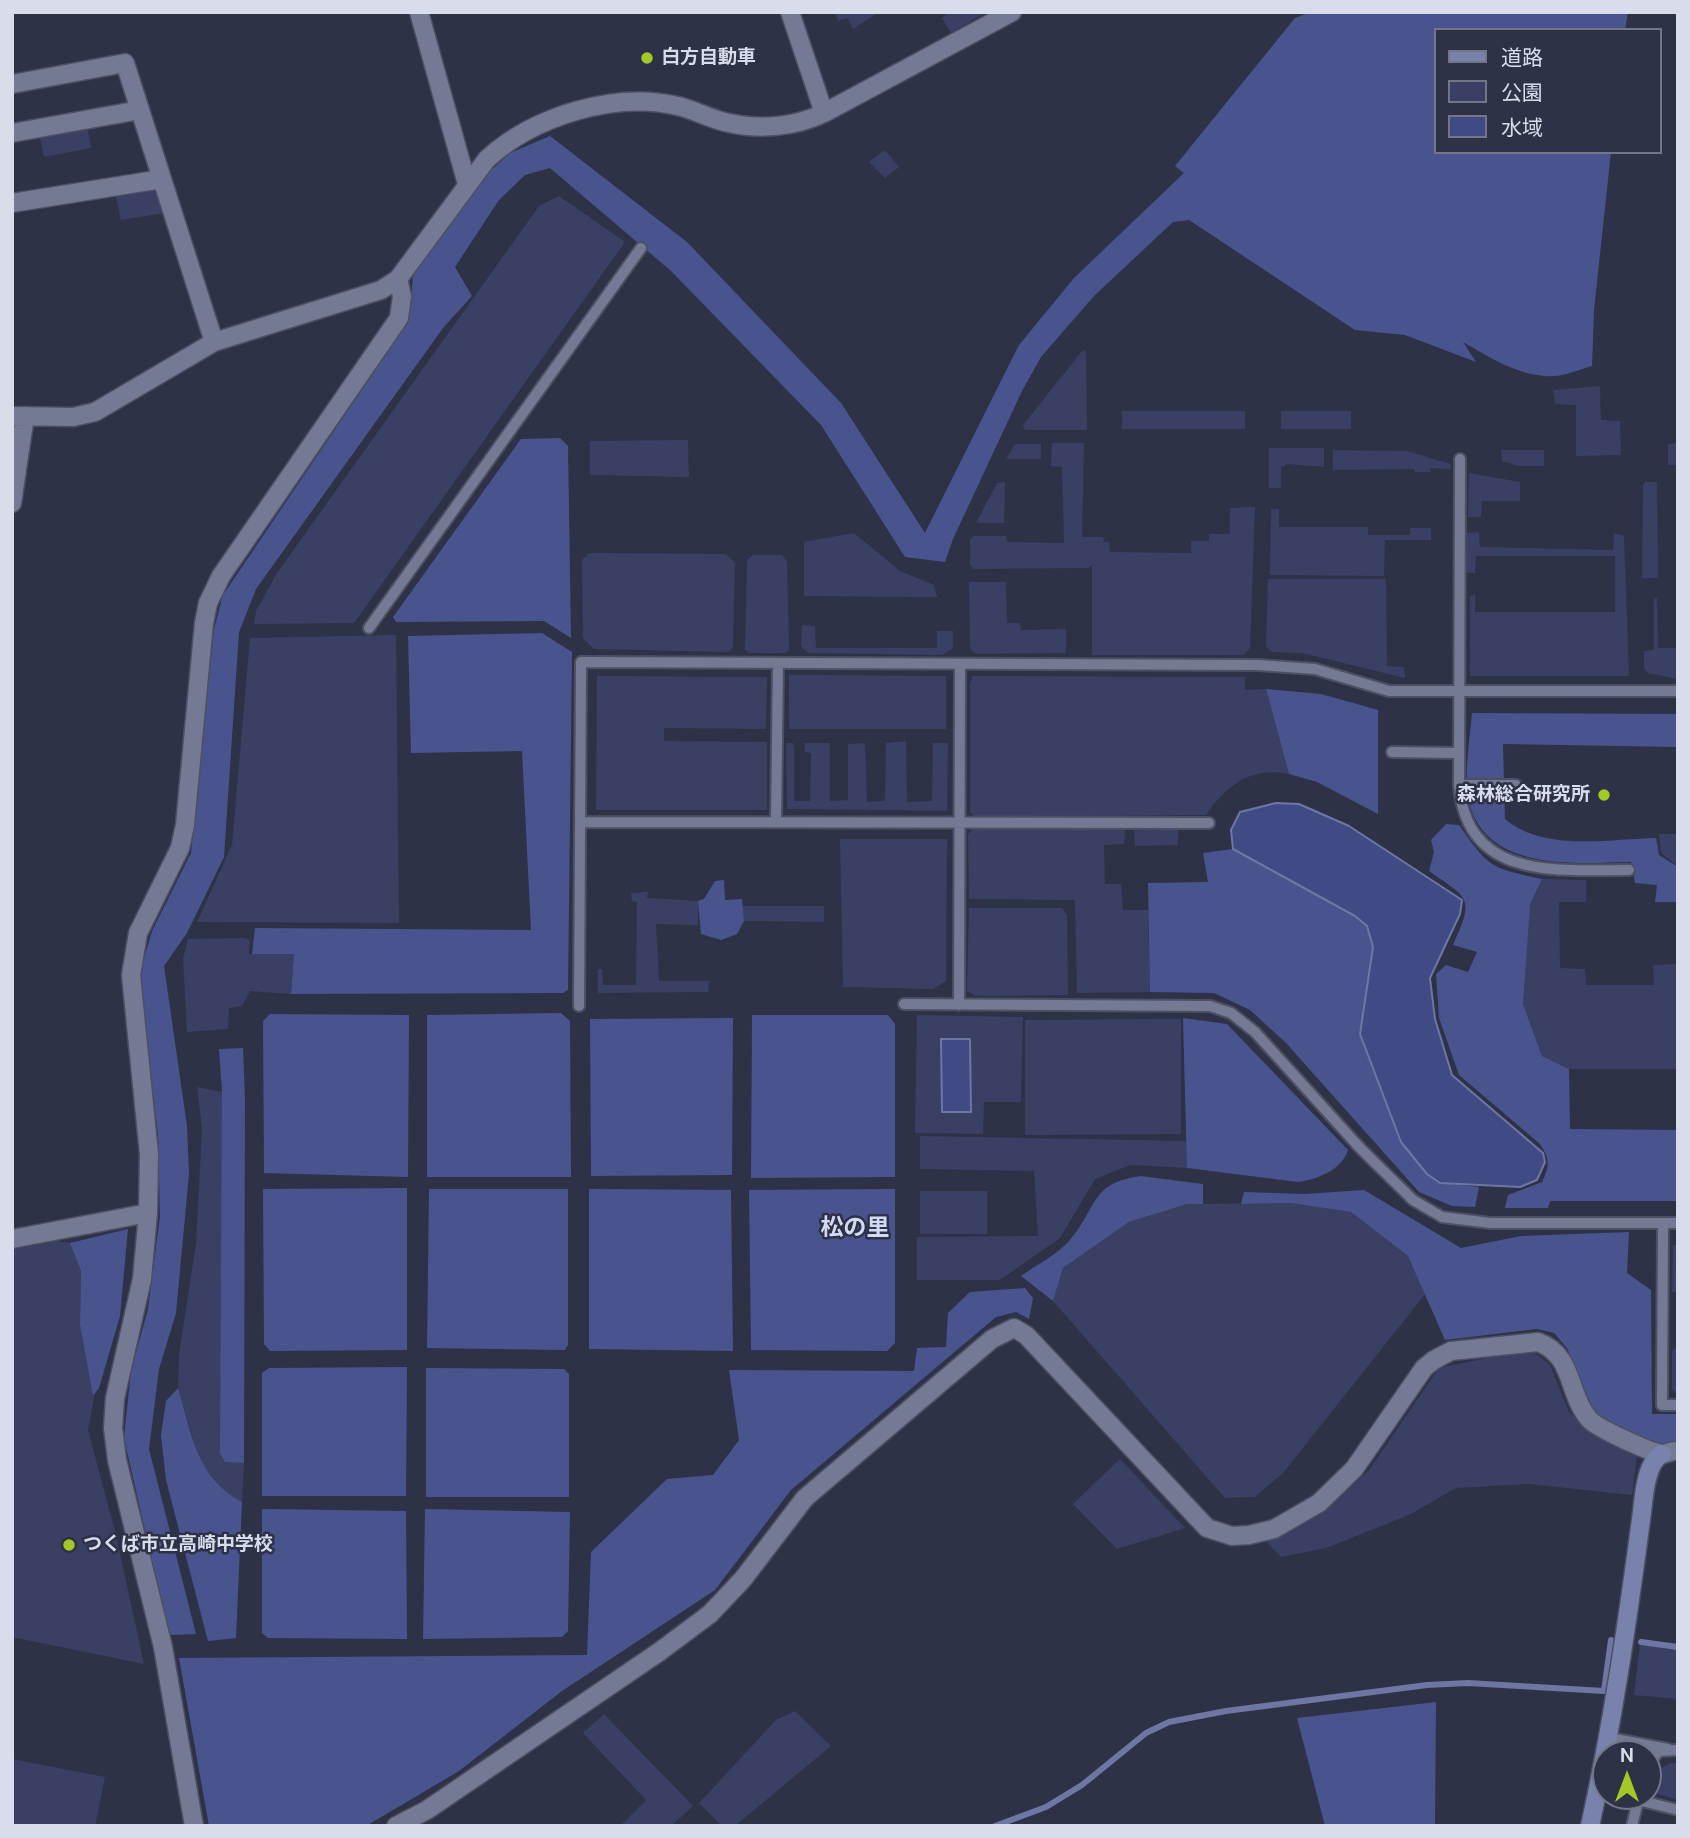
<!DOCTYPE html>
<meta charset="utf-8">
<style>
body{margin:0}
#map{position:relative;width:1690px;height:1838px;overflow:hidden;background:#2d3247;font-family:"DM Sans","Noto Sans JP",sans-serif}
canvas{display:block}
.frame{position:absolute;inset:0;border:14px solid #d9dcea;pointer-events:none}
.legend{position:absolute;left:1434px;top:28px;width:228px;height:126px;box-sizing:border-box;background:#2d3247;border:2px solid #727688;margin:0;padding:9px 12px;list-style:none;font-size:21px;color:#d9dcea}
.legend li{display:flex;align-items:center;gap:14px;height:35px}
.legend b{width:35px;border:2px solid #727688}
.north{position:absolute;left:1592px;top:1740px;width:70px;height:70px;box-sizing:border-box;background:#2d3247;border:2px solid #727688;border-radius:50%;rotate:0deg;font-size:19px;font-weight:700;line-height:28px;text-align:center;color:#d9dcea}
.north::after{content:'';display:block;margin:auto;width:24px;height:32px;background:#a3c927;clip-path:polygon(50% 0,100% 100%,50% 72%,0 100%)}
</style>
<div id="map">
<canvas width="1690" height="1838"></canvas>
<div class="frame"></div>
<ul class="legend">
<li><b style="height:9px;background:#7982ad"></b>道路</li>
<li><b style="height:19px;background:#394064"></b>公園</li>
<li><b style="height:19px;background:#404b86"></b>水域</li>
</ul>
<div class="north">N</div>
</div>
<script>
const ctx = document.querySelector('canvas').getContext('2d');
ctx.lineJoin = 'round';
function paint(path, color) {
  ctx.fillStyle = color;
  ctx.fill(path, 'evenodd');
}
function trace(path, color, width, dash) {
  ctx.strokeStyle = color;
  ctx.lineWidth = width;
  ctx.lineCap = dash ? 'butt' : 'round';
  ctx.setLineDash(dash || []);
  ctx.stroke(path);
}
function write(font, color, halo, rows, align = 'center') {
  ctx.font = font + ' "DM Sans","Noto Sans JP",sans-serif';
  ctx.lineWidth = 5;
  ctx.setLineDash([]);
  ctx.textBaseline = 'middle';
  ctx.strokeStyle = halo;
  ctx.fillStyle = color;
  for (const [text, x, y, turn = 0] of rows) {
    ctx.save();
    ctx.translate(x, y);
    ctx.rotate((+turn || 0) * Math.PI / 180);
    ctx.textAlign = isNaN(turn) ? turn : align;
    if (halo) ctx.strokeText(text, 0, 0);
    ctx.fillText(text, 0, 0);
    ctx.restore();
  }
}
const green = new Path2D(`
 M835,12H876L877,13L853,29L848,18L838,21Z
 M949,12H986L951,33L942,18Z
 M87,124L91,148L44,157L39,133Z
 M885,150L899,167L885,178L869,162Z
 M150,187L157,191L164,213L121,220L115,193Z
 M559,196L625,242L354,623L254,624L256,611L277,573L539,206Z
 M1086,350L1087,430H1025L1023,425L1082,351Z
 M1600,386L1601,420L1620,421L1621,455L1576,456V405L1555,404L1553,390Z
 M1122,411H1245V429H1122Z
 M1281,411H1351V429H1281Z
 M688,440L689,477L590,475V441Z
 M1052,443H1084L1082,537H1103L1104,542H1109L1110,552L1191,553V541H1209V534H1230V508L1255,507L1250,648L1244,655H1092V566L1095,563L1088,568L974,569L970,565V539L974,536H1006L1007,542L1064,543L1062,467L1051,466Z
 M1678,443V465H1668V444Z
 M1015,444H1041V459H1006Z
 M1269,448H1324V467L1287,464L1281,467V488H1269Z
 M1333,450L1407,451L1450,464L1451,469L1430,468V472H1415L1414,469L1333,470Z
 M1501,450H1544V466H1519L1502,461Z
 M1469,473L1520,482V501H1482L1481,517H1468Z
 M1005,482L1004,523H976L997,483Z
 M1645,482H1657L1658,578H1642L1643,485Z
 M1271,509H1279V527H1368V535H1410V528H1431V540H1385L1384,576L1270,575Z
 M1479,532L1480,547L1613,550L1614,533L1624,536L1629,676H1470V596L1475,595V612H1615V556H1476L1475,573H1466L1467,533Z
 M854,533L900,571L934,585L937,597L804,596V542Z
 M589,553L726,554L735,563L733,647L729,652L594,649L583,638L582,560Z
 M753,555H782L787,562L789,650L785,653H748L745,649L747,560Z
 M1268,579H1386L1387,666L1404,667L1405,678L1302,653L1271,652L1266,646Z
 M969,582H1006L1007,623H1020L1021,630L1066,629V653L976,654L970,649Z
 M1654,598H1657L1658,648H1678V679L1648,673L1644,668V651L1654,650Z
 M802,625L815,626L816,648H937V631H953V648L942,655L808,653L801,646Z
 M396,635L399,923L197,922L232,845L250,638Z
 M789,675L946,676V729H789Z
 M597,676L767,677L766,729L664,728V741L767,742V810H596Z
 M973,676L1245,677V690L1266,689L1289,774C1252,766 1226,785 1206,815L975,817L970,812V684Z
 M906,741L907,802L932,801L933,743H948L947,811L787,809L786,743H793L794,747V801H810L811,753L805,752V743H830V801L848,800V744L865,743L867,802L885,801L886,743Z
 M973,829H1125L1124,844L1104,845L1105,884H1121L1123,910H1148L1150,992L1077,993L1075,900L969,899L968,834Z
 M1178,829V845L1135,846L1134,830Z
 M1659,834H1678V866L1661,853Z
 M840,839H947L946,981L933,989L843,987Z
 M1542,879L1586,880V902H1559L1560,968L1585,969L1586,985H1654L1653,965L1678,964V1069H1569L1542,1056L1523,1004L1529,908Z
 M648,892L647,898L698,901V925L656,924L659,981H709L708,992L598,993V969H602L603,985H636L637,902L632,901L631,893Z
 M742,906H824V922L744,921Z
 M969,908H1062L1067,915L1068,995L975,996L967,991Z
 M244,938L250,940L249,954H294L291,994L250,991L242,1006L229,1008L228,1029L187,1032L183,959L188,939Z
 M917,1015L1023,1017L1021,1102H984L983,1134L915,1133Z
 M1181,1019V1134L1025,1135V1020Z
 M197,1087L222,1092L225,1462L244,1463L242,1502L222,1492L199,1459L178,1388L179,1354L196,1244L202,1129Z
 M920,1136L1187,1141V1168L1130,1165L1095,1179L1060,1238L1000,1280H917V1237L1038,1236L1034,1171L920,1169Z
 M920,1191H987V1234H920Z
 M1290,1203L1351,1212L1408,1256L1426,1293L1283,1473L1255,1497L1225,1498L1053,1301L1063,1268L1129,1222L1187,1204Z
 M57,1241L70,1243L81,1271L80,1325L94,1399L88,1430L116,1535L144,1664L12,1637V1250Z
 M1673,1245H1678V1292H1672Z
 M1678,1347V1395L1672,1389V1351Z
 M1530,1349L1550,1365L1569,1412L1592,1432L1637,1455L1632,1495L1529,1484L1456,1488L1409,1515L1326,1548L1281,1557L1267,1542L1319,1515L1369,1470L1439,1368Z
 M1120,1459L1185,1528L1117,1549L1073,1504Z
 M1640,1645L1678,1649V1699L1634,1695Z
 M795,1711L831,1746L735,1826H722L699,1803L776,1720Z
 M604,1714L693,1806L671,1826H620L646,1800L583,1733Z
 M12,1759L105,1777L95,1826H12Z
 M1678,1763V1800L1655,1793C1654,1776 1660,1762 1678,1763Z`);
const forest = new Path2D(`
 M1311,12H1628L1625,30H1436V152H1611L1594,310L1592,366C1581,369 1567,375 1555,376C1521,378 1491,358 1463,342L1476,362L1405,335L1355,330L1189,220L1173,222L1094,296L1041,357L1022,391L953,539L945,562L905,557L821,425L671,271L550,168L525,175L499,200L455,267L472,296L443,328L256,589L239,632L224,857L187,933L164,966L187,1126L189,1174L176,1313L159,1369L149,1449L196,1634L169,1635L124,1438L131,1371L148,1309L160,1216L158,1134L142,1006L141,969L152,931L191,853L214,629L223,595L409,320L413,276L438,238L489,172L510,153L550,136L687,242L841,403L925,533L1019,345L1074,278L1184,173L1175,166L1295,18Z
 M560,438L568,446L571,638L544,621L396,622L393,617L521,439Z
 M542,633L572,652L568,990L563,993L291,994L294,954H252L255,928L531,930L522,751L411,753L408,636Z
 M1266,689L1321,694L1378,710V814L1317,782L1289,774Z
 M1472,713L1678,714V747L1503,744L1505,819C1544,852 1608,839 1656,838L1659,855L1678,867L1677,902H1655L1657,885L1635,883L1631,862C1578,863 1493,872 1471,809C1462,784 1470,739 1472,713Z
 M1446,824L1459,825C1489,868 1491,868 1542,879L1530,905L1523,1004L1542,1056L1569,1069L1570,1129L1678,1130V1201H1550L1548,1208H1505L1508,1195L1542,1182C1550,1166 1550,1159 1540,1144L1459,1075L1439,1018L1436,974L1446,965L1468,972L1477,952L1453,945C1475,897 1469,899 1429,871L1434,852L1431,840Z
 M1233,849L1355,916L1367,925L1373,947L1360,1034L1401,1142L1440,1183L1479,1187L1475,1207L1452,1206L1419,1192L1286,1043L1250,1010L1214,993L1150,992L1148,883L1208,882L1203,853Z
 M724,880L725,900L742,899L744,921L737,934L721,940L701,934L698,901L704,899L715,881Z
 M561,1013L570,1021L571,1177H427V1015Z
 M270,1014L409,1015L408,1177L264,1173L263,1021Z
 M752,1015H888L895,1024V1177L751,1178Z
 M733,1018L732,1175L591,1176L590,1019Z
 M1183,1018L1227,1024L1348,1150C1342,1170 1316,1180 1298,1182L1187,1168Z
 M243,1048L245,1098L244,1463L225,1462L220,1453L222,1092L219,1049Z
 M1141,1176L1203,1184V1204H1187L1129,1222L1063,1268L1053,1301L1021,1276C1036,1265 1057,1255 1069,1241C1098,1208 1089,1183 1141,1176Z
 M407,1188V1350L270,1351L264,1344L263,1189Z
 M429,1189H568V1345L565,1350L427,1348Z
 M589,1189L731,1190L733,1351L589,1349Z
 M895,1189V1343L887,1351L751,1350L749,1190Z
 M1364,1190L1461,1248L1521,1236L1629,1232L1627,1273L1651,1290L1652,1414H1678V1445L1653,1442L1595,1415L1567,1348L1554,1333L1537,1329L1445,1340L1408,1256L1351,1212L1290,1203L1241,1204L1244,1192L1305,1194Z
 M128,1229L120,1316L99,1388L93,1396L80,1325L81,1271L70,1243Z
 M1025,1288L1033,1298L1029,1319L1016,1312L996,1317L791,1490L715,1590L562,1691L459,1771L366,1826H209L179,1658L587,1655L591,1552L667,1479L713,1475L739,1440L729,1370L914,1371L917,1348L946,1347L948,1313L970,1292Z
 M407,1367L406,1496H262V1373L269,1368Z
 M426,1368L564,1369L569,1374V1497H426Z
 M178,1388C192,1434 196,1478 242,1502L236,1638L208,1641L166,1480L161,1435L166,1401Z
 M262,1509L406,1511L407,1639L268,1638L262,1633Z
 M425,1509L570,1512L568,1631L562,1637L423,1639Z
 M1436,1702L1435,1826H1325L1297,1718Z`);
const water = new Path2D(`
 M1276,803L1299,804L1349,826L1462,900L1460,914L1430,978L1435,1019L1452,1075L1543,1153L1545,1162L1537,1180L1520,1187L1440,1183L1427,1174L1401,1142L1360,1034L1373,947L1367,926L1355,916L1233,849L1231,830L1240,812Z
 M941,1039H970L971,1112H942Z`);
const stream = new Path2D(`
 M1641,1642L1678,1647
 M995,1826L1046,1807L1082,1785L1146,1733L1169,1722L1226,1711L1427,1685L1468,1683L1604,1691L1611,1640`);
const lane = new Path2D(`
 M1460,459L1459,785C1467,881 1558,870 1629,870
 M369,628L641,248
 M1392,752L1459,753
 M1459,785H1516
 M580,822L1209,823
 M776,822L778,663
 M904,1004L1210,1006L1231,1013L1255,1032L1360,1148L1413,1200L1442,1217L1490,1223H1678
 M959,1005L960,664
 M579,1006L581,662L1258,665L1315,669L1389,691H1678
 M1663,1223L1662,1405H1678
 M1610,1738L1668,1749
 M1648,1765L1659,1751L1678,1750
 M1638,1800L1678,1810
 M1632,1826L1639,1796`);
const street = new Path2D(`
 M419,12L467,184
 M790,12L824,113
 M12,84L125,63L214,342
 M12,133L140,110
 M12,203L162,179
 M12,416L73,417L95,412L214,342L381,290L398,279L487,159C534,116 615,91 678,106C695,110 712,120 729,123C760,130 795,127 824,113L1012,12
 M12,503L25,416
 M12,1239L148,1213
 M194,1826L163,1647L117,1460L113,1428L115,1398L142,1279L148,1213L149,1154L131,975L138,933L180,848L185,825L204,623L208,603L221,576L399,318L402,296L398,279
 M396,1826L427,1810L659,1652L710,1614L743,1579L805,1498L992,1339L1014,1328L1026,1335L1207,1528L1232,1536L1249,1535L1274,1529L1319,1503L1354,1469L1424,1368L1434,1360L1451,1351L1538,1342C1574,1355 1567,1393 1589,1419C1596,1428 1652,1453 1662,1454C1668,1454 1671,1450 1678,1451`);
const secondary = new Path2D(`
 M1590,1826C1613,1722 1628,1618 1642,1512C1644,1495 1646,1462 1662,1454`);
const markers = [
 [647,58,7,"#a3c927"],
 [1604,795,7,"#a3c927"],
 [69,1545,7,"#a3c927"]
];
const poiNames = [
 ["白方自動車",661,58],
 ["森林総合研究所",1590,795,"right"],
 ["つくば市立高崎中学校",83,1545]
];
const quarterNames = [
 ["松の里",855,1229]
];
paint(green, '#394064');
paint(forest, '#49548f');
paint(water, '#404b86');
trace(water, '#6e76a4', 2);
trace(stream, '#6e76a4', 6);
trace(lane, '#4d5062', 14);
trace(street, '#4d5062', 21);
trace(secondary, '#4d5062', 21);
trace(lane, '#747a93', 10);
trace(street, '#747a93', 18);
trace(secondary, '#7982ad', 18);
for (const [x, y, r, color] of markers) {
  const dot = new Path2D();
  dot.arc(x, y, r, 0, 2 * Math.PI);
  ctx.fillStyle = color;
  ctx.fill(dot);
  trace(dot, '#2d3247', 2.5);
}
write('bold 19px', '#d9dcea', '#2d3247', poiNames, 'left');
write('bold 23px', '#d3daf5', '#2d3247', quarterNames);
</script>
